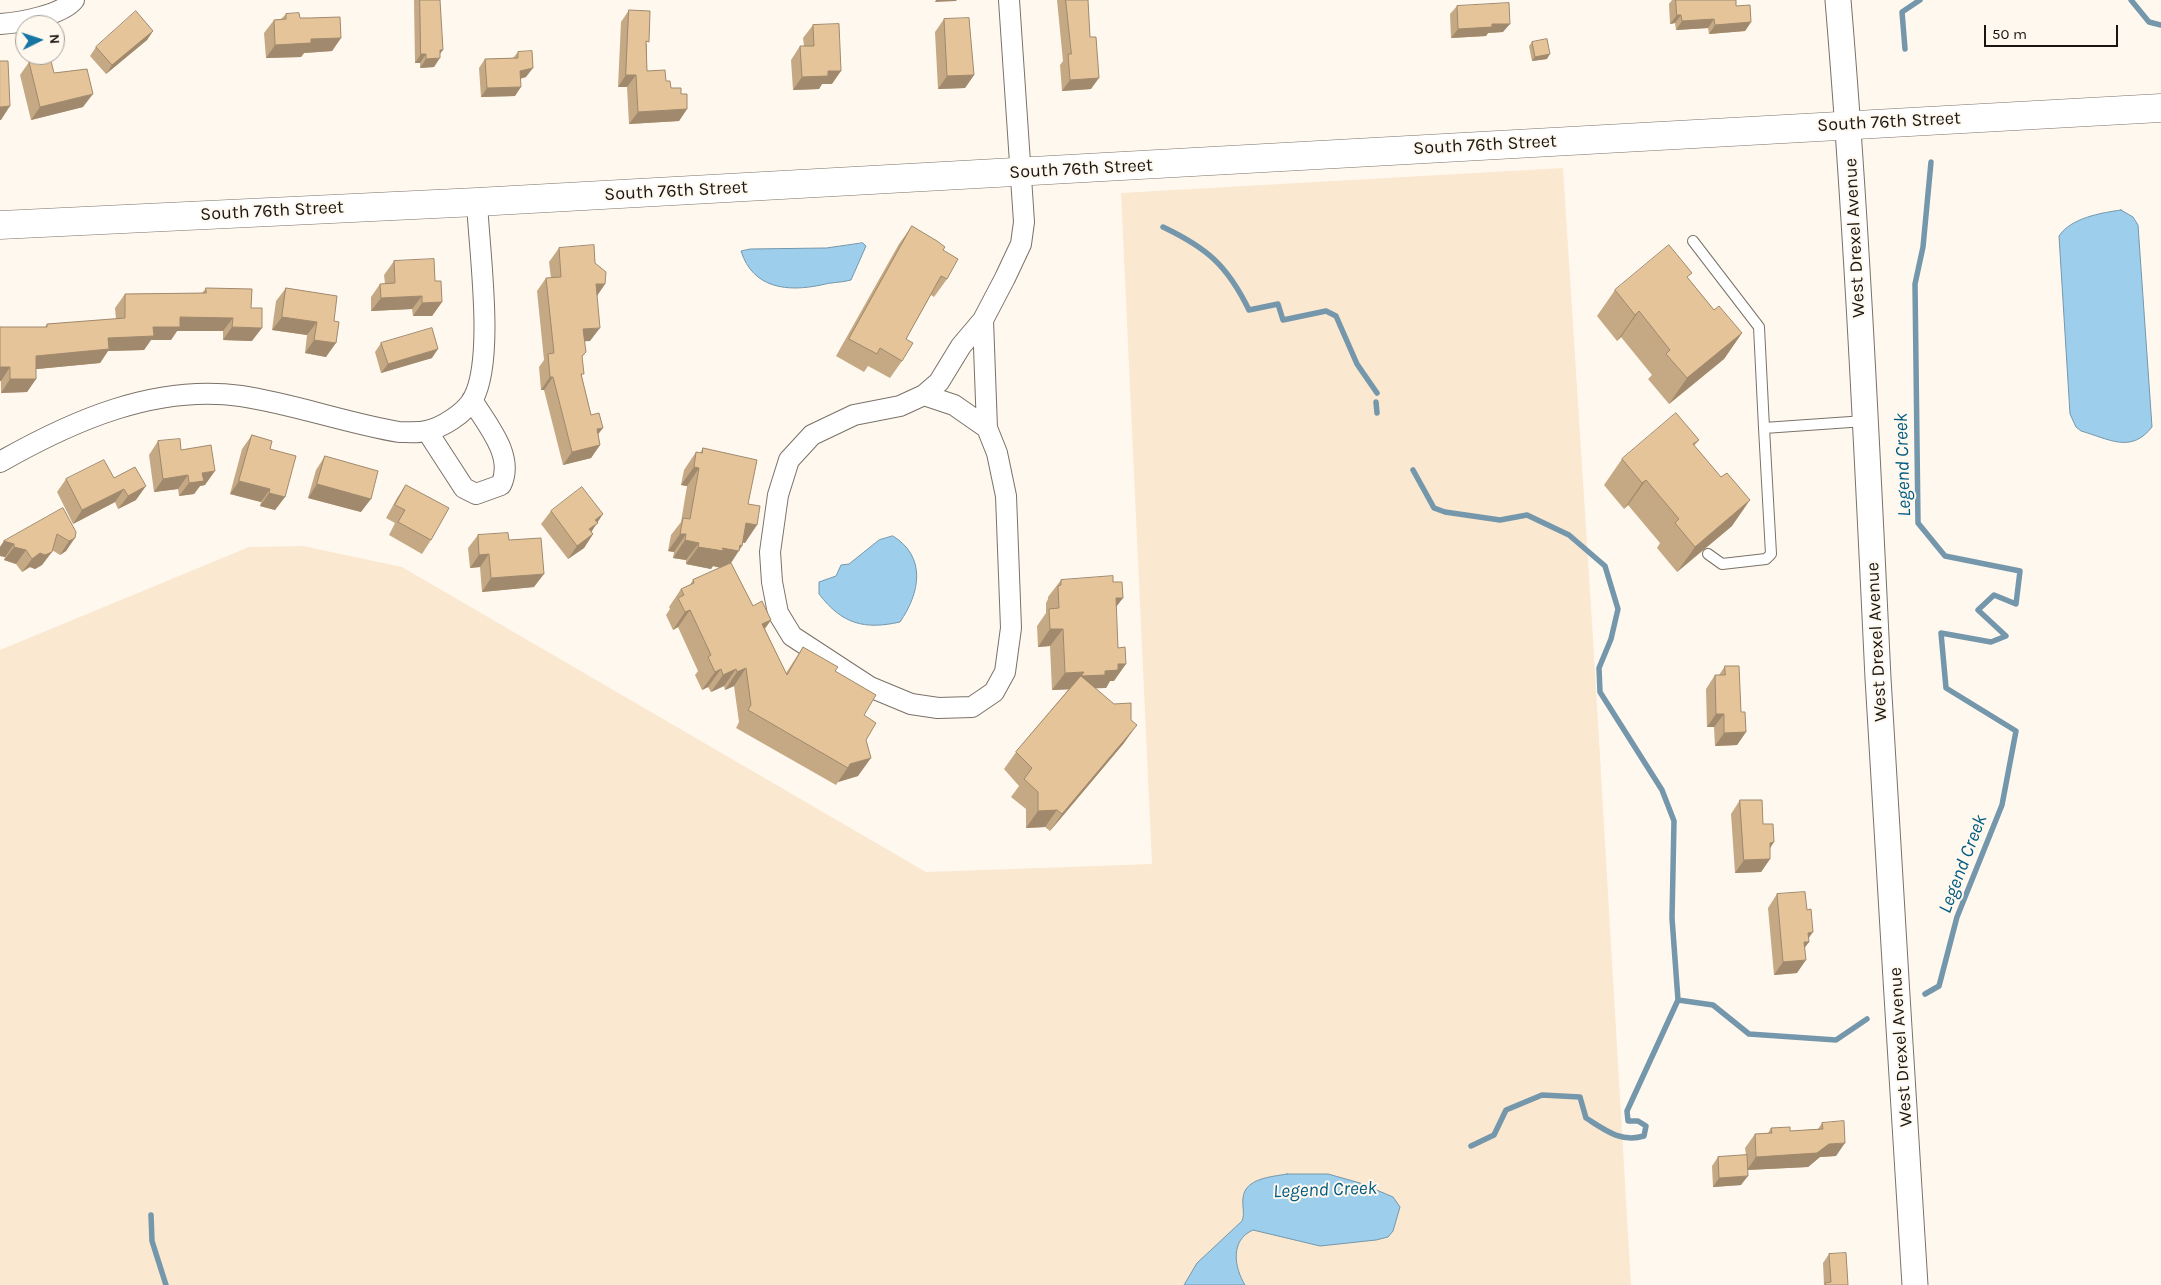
<!DOCTYPE html>
<style>
body{margin:0}
#map{position:relative;width:2161px;height:1285px;overflow:hidden;background:#fff8ef;font-family:Karla,sans-serif}
canvas{display:block}
.north{position:absolute;left:15px;top:15px;width:50px;height:50px;box-sizing:border-box;background:#fff8ef;border:1px solid #a39e97;border-radius:50%;rotate:86deg;font-size:14px;font-weight:700;line-height:20px;text-align:center;color:#191612}
.north::after{content:'';display:block;margin:auto;width:18px;height:22px;background:#1775a3;clip-path:polygon(50% 0,100% 100%,50% 72%,0 100%)}
.scale{position:absolute;left:1984px;top:25px;width:134px;height:22px;box-sizing:border-box;border:2px solid #191612;border-top:0;padding-left:6px;font-size:15px;line-height:18px;white-space:nowrap;color:#191612;-webkit-text-stroke:4px #fff8ef;paint-order:stroke}
</style>
<div id="map">
<canvas width="2161" height="1285"></canvas>
<div class="north">N</div>
<div class="scale">50 m</div>
</div>
<script>
const ctx = document.querySelector('canvas').getContext('2d');
ctx.lineJoin = 'round';
function paint(path, color) {
  ctx.fillStyle = color;
  ctx.fill(path, 'evenodd');
}
function trace(path, color, width, dash) {
  ctx.strokeStyle = color;
  ctx.lineWidth = width;
  ctx.lineCap = dash ? 'butt' : 'round';
  ctx.setLineDash(dash || []);
  ctx.stroke(path);
}
function write(font, color, halo, rows, align = 'center') {
  ctx.font = font + ' Karla,sans-serif';
  ctx.lineWidth = 4;
  ctx.setLineDash([]);
  ctx.textBaseline = 'middle';
  ctx.strokeStyle = halo;
  ctx.fillStyle = color;
  for (const [text, x, y, turn = 0] of rows) {
    ctx.save();
    ctx.translate(x, y);
    ctx.rotate((+turn || 0) * Math.PI / 180);
    ctx.textAlign = isNaN(turn) ? turn : align;
    if (halo) ctx.strokeText(text, 0, 0);
    ctx.fillText(text, 0, 0);
    ctx.restore();
  }
}
const green = new Path2D(`
 M1563,168L1593,638L1631,1285H0V650L249,547L303,546L402,567L926,872L1152,864L1121,193Z`);
const water = new Path2D(`
 M2121,210L2133,217L2138,225L2152,427C2131,454 2109,439 2081,431L2076,427L2070,414L2059,236C2071,218 2100,213 2121,210Z
 M863,243L866,246L851,280C840,283 831,282 821,285C788,292 753,289 741,251L750,249L826,248Z
 M893,536C927,557 920,593 900,622C864,630 842,624 819,594V582L836,576L841,565L849,564L879,540Z
 M1287,1174H1328L1360,1183L1393,1197L1400,1207L1393,1231L1388,1237L1376,1240L1320,1246L1253,1230C1230,1240 1234,1267 1245,1285H1184L1197,1263L1242,1221C1245,1214 1242,1206 1243,1198C1245,1178 1271,1177 1287,1174Z`);
const stream = new Path2D(`
 M2131,0L2149,22L2161,25
 M1905,49L1902,12L1920,0
 M1163,227C1207,248 1227,265 1249,310L1278,304L1283,320L1326,311L1336,316L1357,364L1377,393
 M1376,402L1377,413
 M1413,470L1434,508L1445,512L1500,520L1527,515L1569,535L1605,566L1618,609L1611,639L1599,668L1600,692L1662,790L1674,821L1672,918L1678,1000
 M1925,994L1939,986L1957,917L2002,805L2016,731L1946,688L1941,633L1991,642L2006,636L1978,610L1994,595L2016,604L2020,571L1945,556L1918,523L1915,284L1923,247L1931,162
 M1471,1146L1494,1135L1506,1110L1542,1095L1580,1097L1586,1118C1605,1130 1621,1143 1644,1136L1646,1126L1638,1121H1628L1627,1111L1678,1000L1713,1005L1749,1034L1836,1040L1867,1019
 M151,1215L152,1241L166,1285`);
const service = new Path2D(`
 M1693,241L1759,327L1764,428
 M1708,554L1722,564L1766,559L1771,554L1764,428L1865,421`);
const minor = new Path2D(`
 M0,24C19,23 62,15 74,0
 M983,320L987,428L997,453L1006,496L1011,628L1005,672L994,692L972,707L938,708L911,704L870,687L792,636L778,613L772,582L770,552L778,495L789,460L812,435L854,415L900,406L924,395L939,382L961,346L983,320L1005,278L1021,244L1024,222L1009,0
 M924,395L954,405L987,428
 M427,431L464,488L476,494L501,485C515,456 487,425 472,400
 M0,462C72,421 155,384 241,396C294,404 346,423 399,432C408,432 418,433 426,431C442,428 465,413 473,399C495,359 479,250 477,202`);
const tertiary = new Path2D(`
 M1838,0C1857,226 1867,452 1878,678C1889,880 1903,1083 1915,1285`);
const secondary = new Path2D(`
 M0,225L477,202L2161,108`);
const wall = new Path2D(`
 M414,0H440V53L434,67L420,68V63H415Z
 M1057,0H1088L1091,89L1062,91L1060,65L1063,61Z
 M1672,0H1736V6L1751,22L1745,31L1709,34L1708,28L1676,30L1675,23L1670,24L1669,4Z
 M1457,6L1503,32L1488,33L1486,36L1451,38L1450,14Z
 M629,10L647,45V71L666,81L671,88L681,94L687,109L679,121L629,124L627,87H618L621,22Z
 M286,14L300,18L341,38L332,51L304,53L301,57L266,58L264,33L274,20L281,19Z
 M944,19L974,75L965,88L938,89L935,32Z
 M813,25L832,84H822L819,89L793,90L791,60L800,46H804L803,38Z
 M153,31L147,40L106,74L90,56L96,47Z
 M1532,42L1547,59L1532,61L1529,46Z
 M518,52L526,77L520,79L515,96L481,97L479,68L485,59L513,58Z
 M29,62L54,73L83,107L31,120L20,75Z
 M912,226L943,250L947,279L934,297L931,295L906,339L902,361L890,378L868,366L864,372L836,356L899,244Z
 M559,248L595,263L605,284L597,296L590,341H584L586,352L582,357V377L591,415L598,434L600,445L591,458L563,465L544,390H541L539,367L544,360L537,291L546,278H551L549,262Z
 M394,261L435,281L442,302L432,316H413L412,309L371,311V297L380,284H385L384,275Z
 M1688,278L1714,310L1742,333L1724,359L1669,404L1648,379L1652,375L1621,337L1617,341L1597,316L1615,290Z
 M206,288L251,308L252,341L223,340V331H177L171,340H151L144,350L108,351L100,363L36,369V379L27,392L1,393L0,327H45L47,324L116,319L115,308L125,294L202,293Z
 M286,288L334,321L326,357L305,353L307,335L272,330L276,301Z
 M381,343L432,358L381,373L375,352Z
 M252,435L270,449L285,497L275,510L260,506L261,502L230,494L242,449Z
 M1699,440L1694,446L1732,526L1677,572L1657,548L1660,543L1628,505L1624,509L1604,485L1622,459Z
 M158,441L181,450L205,485L200,486L194,494L179,496L178,489L154,492L149,455Z
 M703,448L748,504L745,543L743,542L739,550L731,563L753,606L771,620L765,629L786,673L803,647L835,671L864,715L866,740L858,776L838,782L836,785L736,728L739,722L734,686L725,690L724,686L711,692L708,687L702,690L695,675L698,671L678,627L673,630L666,615L670,609L669,607L681,589L689,586L693,580L720,568L713,566L711,569L686,564V560L673,558L674,552L668,551L671,535L681,522L687,486L681,485L684,470L696,452L700,453Z
 M325,456L361,512L308,498L316,470Z
 M114,478L136,500L118,509L115,502L73,524L57,492L66,479Z
 M406,485L431,540L422,554L389,535L395,523L386,518L397,498Z
 M551,511L597,523L591,532L593,534L584,548L568,559L541,524Z
 M76,532L66,551L60,555L52,550L42,565L35,569L30,567L22,572L16,564L4,560L5,557L0,556V547L4,541Z
 M478,535L509,540L534,587L482,592L480,567L470,568L468,548Z
 M1061,580L1113,582L1123,598L1116,606L1114,681H1110L1106,688H1095L1124,743L1050,831L1045,827L1026,828V809L1011,797L1019,786L1004,769L1016,752L1069,689L1052,690L1050,646L1038,647L1037,626L1046,613V603L1048,599V597Z
 M1725,666L1741,712L1746,732L1737,745L1715,746L1714,727H1707L1706,689L1715,675H1719Z
 M1740,800L1770,848V859L1761,872L1735,873L1731,814Z
 M1777,894L1809,942L1805,947L1797,973L1774,975L1768,908Z
 M1822,1123L1836,1156L1820,1157L1808,1167L1747,1170L1741,1185L1713,1187L1712,1166L1718,1157L1746,1155L1745,1148L1755,1134L1768,1133L1771,1128L1790,1131L1818,1129Z
 M1829,1254L1848,1285H1824L1823,1263Z`);
const shadedWall = new Path2D(`
 M936,0H957L956,1L935,2Z
 M1677,15H1681L1675,23L1670,24Z
 M1714,19L1708,28L1676,30L1682,21Z
 M1751,22L1745,31L1709,34L1715,25Z
 M1492,24H1510L1503,32L1488,33L1486,36L1451,38L1458,29Z
 M153,31L147,40L106,74L112,65Z
 M341,38L332,51L304,53L301,57L266,58L275,45L311,39Z
 M440,50H443L436,59L440,58L434,67L420,68L426,59Z
 M421,54H426L420,63H415Z
 M1550,54L1547,59L1532,61L1535,57Z
 M533,68L526,77L514,80L520,71Z
 M828,71H841L832,84H822L819,89L793,90L802,77Z
 M626,75H636L627,87H618Z
 M974,75L965,88L938,89L947,76Z
 M1099,78L1091,89L1062,91L1070,80Z
 M521,87L515,96L481,97L487,88Z
 M93,94L83,107L31,120L40,107Z
 M10,106L1,120H0V107Z
 M687,109L679,121L629,124L638,112Z
 M596,284H605L596,297Z
 M422,296L412,309L371,311L381,298Z
 M442,302L432,316H413L422,303Z
 M1639,311L1621,337L1617,341L1635,315Z
 M180,317L233,318L223,331H177L171,340H151L144,350L108,351L100,363L27,370L36,356L153,327Z
 M282,317L317,322L307,335L272,330Z
 M232,327L262,328L252,341L223,340Z
 M600,328L590,341L574,342L583,329Z
 M1742,333L1724,359L1669,404L1687,378Z
 M314,340L336,343L326,357L305,353Z
 M438,349L432,358L381,373L388,364Z
 M0,367H10L1,381H0Z
 M550,377H553L544,390H541Z
 M10,379H36L27,392L1,393Z
 M603,428L593,441L597,429Z
 M600,445L591,458L563,465L572,452Z
 M694,467L699,468L687,486L681,485Z
 M215,471L205,485L200,486L194,494L179,496L189,483L202,473Z
 M188,475L178,489L154,492L163,479Z
 M1646,480L1628,505L1624,509L1642,483Z
 M239,481L270,489L261,502L230,494Z
 M317,484L371,499L361,512L308,498Z
 M146,486L136,500L118,509L128,496Z
 M124,489L115,502L73,524L82,510Z
 M269,493L285,497L275,510L260,506Z
 M1750,500L1732,526L1677,572L1695,547Z
 M603,514L588,537L580,543L595,520Z
 M746,523L757,525L745,543L734,541Z
 M593,534L584,548L568,559L577,546Z
 M680,534H686L674,552L668,551Z
 M75,538L66,551L60,555L69,541Z
 M685,540L699,543L686,560L673,558Z
 M4,541L14,544L5,557L0,556V547Z
 M740,545L742,546L727,569L713,566L711,569L686,564L698,547L722,548Z
 M14,547L26,550L16,564L4,560Z
 M52,552L42,565L35,569L30,567L22,572L32,559L40,553Z
 M489,554L480,567L470,568L479,555Z
 M544,574L534,587L482,592L491,578Z
 M1116,598H1123L1110,615Z
 M690,610L678,627L673,630L685,612Z
 M771,620L758,637L762,624Z
 M1050,629H1063L1050,646L1038,647Z
 M1118,664H1126L1114,681H1110L1106,688L1052,690L1065,673L1105,671Z
 M746,668L734,686L725,690L737,672Z
 M721,669L708,687L702,690L715,672Z
 M736,669L724,686L711,692L723,675Z
 M1716,714H1724L1714,727H1707Z
 M1137,725L1124,743L1050,831L1062,814Z
 M1746,732L1737,745L1715,746L1724,733Z
 M871,758L858,776L838,782L850,764Z
 M1057,810L1045,827L1026,828L1038,811Z
 M1774,842L1765,856L1770,843Z
 M1770,859L1761,872L1735,873L1744,860Z
 M1813,932L1806,942H1809L1799,955L1808,933Z
 M1806,960L1797,973L1774,975L1783,962Z
 M1845,1143L1836,1156L1820,1157L1808,1167L1747,1170L1756,1157L1829,1144Z
 M1748,1176L1741,1185L1713,1187L1719,1178Z`);
const building = new Path2D(`
 M420,0H440L443,50H440V58L426,59V54H421Z
 M1066,0H1088L1090,37H1096L1099,78L1070,80L1068,54H1071Z
 M1676,0H1736V6L1750,5L1751,22L1715,25L1714,19L1682,21L1681,15H1677Z
 M1509,3L1510,24H1492V27L1458,29L1457,6Z
 M629,10L650,11L649,42L646,41L647,71L665,70L666,81H670L671,88H681V94H687V109L638,112L636,75H626Z
 M136,11L153,31L112,65L96,47Z
 M299,13L300,18H309L340,17L341,38L311,39V43L275,45L274,20L286,19V14Z
 M969,18L974,75L947,76L944,19Z
 M839,24L841,71H828V76L802,77L800,46H814L813,25Z
 M1547,39L1550,54L1535,57L1532,42Z
 M532,51L533,68L520,71L521,87L487,88L485,59L518,58V52Z
 M50,57L54,73L87,69L93,94L40,107L29,62Z
 M0,61H8L10,106L0,107Z
 M912,226L937,241L945,247L943,250L958,259L947,279L941,276L906,339L913,343L902,361L880,348L877,354L849,339Z
 M594,245L595,263L606,272L605,284H596L600,328L583,329L586,352L582,356L584,374H581L591,415L599,413L603,428L597,429L600,445L572,452L553,377H550L548,354L554,353L546,278L561,277L559,248Z
 M1669,245L1692,273L1687,277L1714,310L1719,306L1742,333L1687,378L1666,354L1670,350L1639,311L1635,315L1615,290Z
 M434,259L435,281H441L442,302L422,303V296L381,298L380,284L395,283L394,261Z
 M206,288L252,289L251,308H262V328L232,327L233,318L180,317V327H153L154,336L108,338L109,349L36,356V379H10V367H0V327H47V324L125,318V294L206,293Z
 M286,288L337,296L334,321L339,322L336,343L314,340L317,322L282,317Z
 M432,328L438,349L388,364L381,343Z
 M1676,413L1699,440L1693,444L1721,477L1727,473L1750,500L1695,547L1675,523L1679,519L1646,480L1642,483L1622,459Z
 M252,435L272,441L270,449L296,456L285,497L269,493L270,489L239,481Z
 M180,439L181,450L211,445L215,471L202,473L204,481L189,483L188,475L163,479L158,441Z
 M703,448L757,460L748,504L760,506L757,525L746,523L742,546L740,545L739,551L722,548L724,551L698,547L699,543L685,540L686,534H680L683,518L690,519L699,468L694,467L696,452L702,453Z
 M325,456L378,471L371,499L317,484Z
 M104,460L114,478L135,467L146,486L128,496L124,489L82,510L66,479Z
 M406,485L449,508L431,540L398,522L405,510L395,505Z
 M582,487L603,514L595,520L598,523L589,529L593,534L577,546L551,511Z
 M63,508L76,532L75,538L69,541L57,534L52,552L45,555L40,553L32,559L26,550L14,547V544L4,541Z
 M508,533L509,540L541,538L544,574L491,578L489,554L479,555L478,535Z
 M731,563L753,606L762,601L771,620L762,624L787,675L803,647L838,667L835,671L876,695L864,715L876,723L866,740L871,758L850,764L848,768L748,710L751,705L746,668L737,672L736,669L723,675L721,669L715,672L708,657L711,655L690,610L685,612L678,598L684,595L681,589L694,583L693,580Z
 M1113,576V582H1122L1123,598H1116L1118,648L1125,647L1126,664H1118V670L1105,671V675L1081,676L1084,672L1065,673L1063,629H1050L1049,609L1059,608L1058,586L1061,585V580Z
 M1725,666H1739L1741,712H1745L1746,732L1724,733V714H1716L1715,675H1725Z
 M1081,676L1114,704L1131,703V720L1137,725L1062,814L1057,810L1038,811V792L1024,779L1032,768L1016,752Z
 M1740,800H1762L1763,824H1773L1774,842L1770,843V859L1744,860Z
 M1805,892L1807,910L1811,909L1813,932L1808,933L1809,942H1804L1806,960L1783,962L1777,894Z
 M1844,1121L1845,1143L1829,1144L1817,1153L1756,1157L1755,1134L1772,1133L1771,1128L1790,1127V1131L1823,1129L1822,1123Z
 M1747,1155L1748,1176L1719,1178L1718,1157Z
 M1846,1253L1848,1285H1826L1825,1283L1831,1282L1829,1254Z`);
const streetNames = [
 ["South 76th Street",1889,122,-3],
 ["South 76th Street",1485,145,-3],
 ["South 76th Street",1081,169,-3],
 ["South 76th Street",676,191,-3],
 ["South 76th Street",272,211,-3],
 ["West Drexel Avenue",1855,238,-93],
 ["West Drexel Avenue",1877,642,-93],
 ["West Drexel Avenue",1901,1047,-94]
];
const waterNames = [
 ["Legend Creek",1903,465,-92],
 ["Legend Creek",1963,864,-69],
 ["Legend Creek",1325,1190,-2]
];
paint(green, '#fbe8d0');
paint(water, '#9dceec');
trace(water, '#7597ab', 1);
trace(stream, '#7597ab', 5.5);
trace(service, '#7a7268', 12);
trace(minor, '#7a7268', 22);
trace(tertiary, '#7a7268', 27);
trace(secondary, '#7a7268', 29);
trace(service, '#fff', 10);
trace(minor, '#fff', 20);
trace(tertiary, '#fff', 25);
trace(secondary, '#fff', 28);
paint(wall, '#c5a984');
paint(shadedWall, '#a0896c');
paint(building, '#e5c49a');
trace(building, '#a0896c', 1);
write('18px', '#191612', '#fff8ef', streetNames);
write('italic 19px', '#005b82', '#fff8ef', waterNames);
</script>
